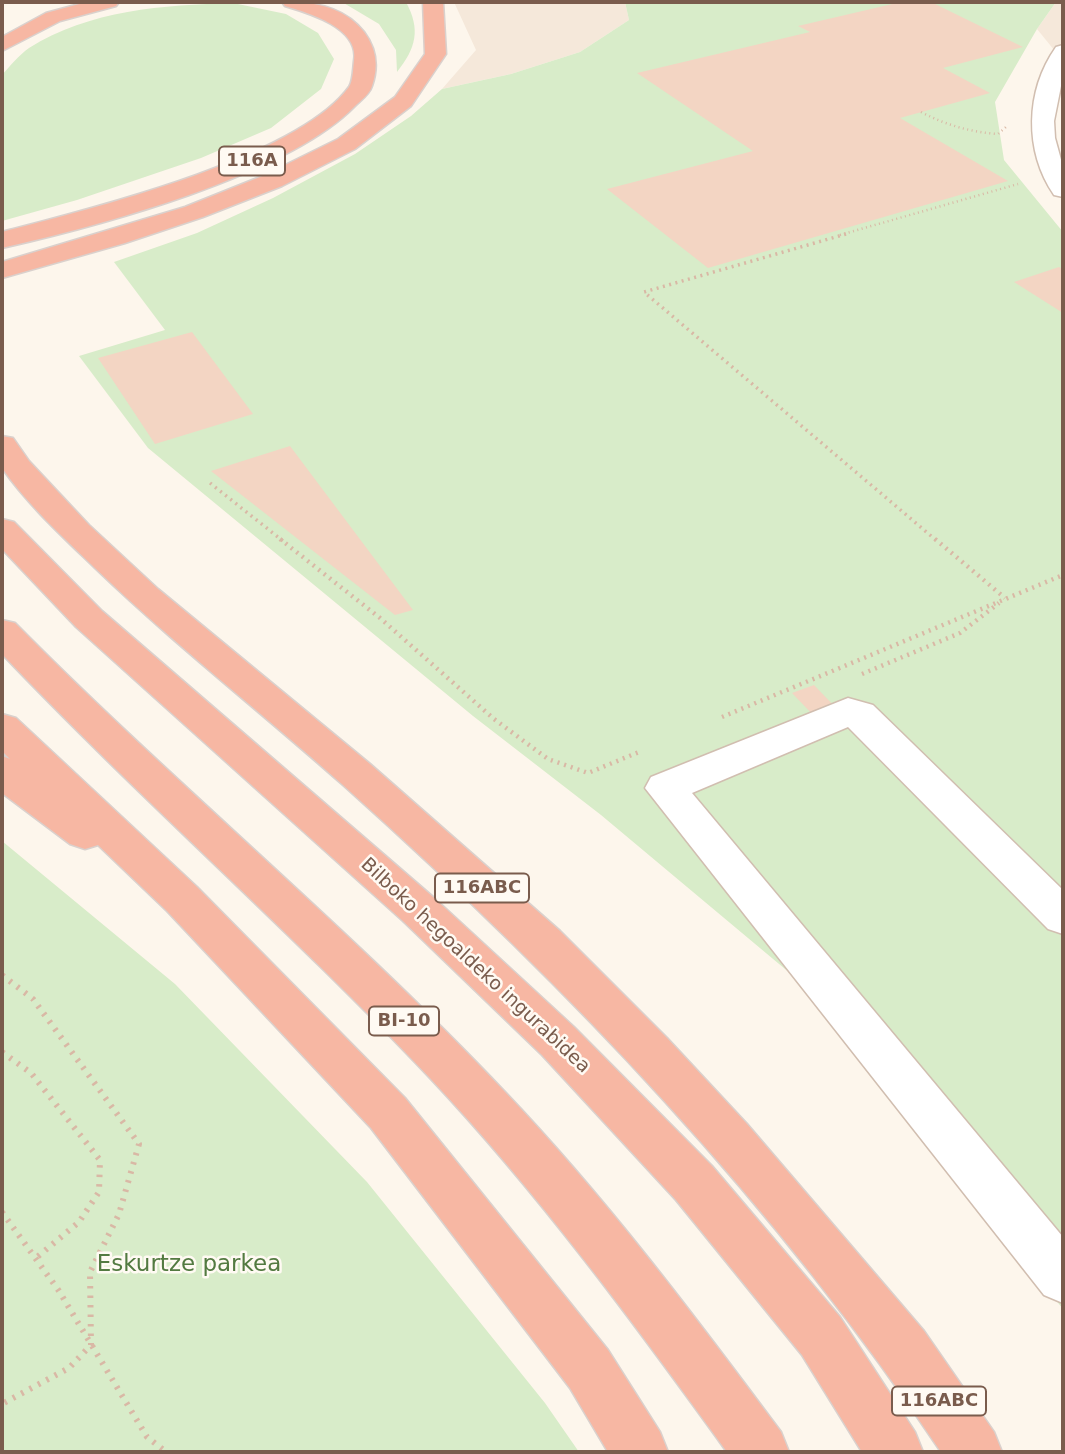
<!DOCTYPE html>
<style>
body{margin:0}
#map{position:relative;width:1065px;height:1454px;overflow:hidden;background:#fdf6ec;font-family:"DejaVu Sans",sans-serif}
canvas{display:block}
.frame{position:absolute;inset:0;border:4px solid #7a5c4d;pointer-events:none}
</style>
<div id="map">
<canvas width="1065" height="1454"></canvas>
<div class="frame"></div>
</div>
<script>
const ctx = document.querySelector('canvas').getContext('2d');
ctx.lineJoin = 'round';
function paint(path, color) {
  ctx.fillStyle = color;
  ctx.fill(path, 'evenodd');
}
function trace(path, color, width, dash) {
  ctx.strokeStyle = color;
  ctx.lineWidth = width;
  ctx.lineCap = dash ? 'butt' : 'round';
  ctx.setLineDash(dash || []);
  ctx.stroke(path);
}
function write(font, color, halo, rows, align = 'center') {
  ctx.font = font + ' "DejaVu Sans",sans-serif';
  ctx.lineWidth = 5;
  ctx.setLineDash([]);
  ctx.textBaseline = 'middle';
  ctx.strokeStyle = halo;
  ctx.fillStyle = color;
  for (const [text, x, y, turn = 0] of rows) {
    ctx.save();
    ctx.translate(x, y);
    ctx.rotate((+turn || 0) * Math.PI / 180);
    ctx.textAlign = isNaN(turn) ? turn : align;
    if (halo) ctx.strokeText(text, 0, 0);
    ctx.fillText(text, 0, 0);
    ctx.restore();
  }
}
const residential = new Path2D(`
 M454,2H625L629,20L580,52L511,74L442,89L476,50Z
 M1056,2H1063V61L1037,29Z`);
const green = new Path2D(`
 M342,2H406C421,30 416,48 397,72L396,50L379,24Z
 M625,2H1056L1037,29L995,102L1004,160L1063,232V1309L791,974L601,815L473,716L148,448L79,356L165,330L114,262L197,233L273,198L355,154L411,116L442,89L511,74L580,52L629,20Z
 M233,3L286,14L318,33L334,59L321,89L271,128L201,158L77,200L2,221V75C10,66 19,55 29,48C89,10 164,5 233,3Z
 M2,841L175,984L367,1182L545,1403L579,1452H2Z`);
const building = new Path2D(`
 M901,2H931L1023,47L943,68L990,93L900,118L1008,181L708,268L607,189L753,151L637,73L810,32L798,26Z
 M1059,267L1063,270V313L1014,282Z
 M192,332L253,414L155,444L98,358Z
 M290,446L413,610L395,615L211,471Z
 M814,685L838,710L817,719L792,693Z`);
const pathFar3 = new Path2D(`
 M921,112C946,125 970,132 998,134L1006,127
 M840,235L1018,184`);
const pathFar2 = new Path2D(`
 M846,234L644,292L937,541
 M210,483L283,541`);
const pathFar1 = new Path2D(`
 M280,539L380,618L494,719L548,759L588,773L639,752
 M935,539L1005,598
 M862,674L960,633L999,603
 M722,717L1063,575`);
const path = new Path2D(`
 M2,975L33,999L139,1144L119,1214L90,1272L91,1345L69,1368L2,1404
 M2,1052L31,1073L100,1160L99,1192L79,1222L36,1258
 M2,1212L59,1291L147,1437L166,1452`);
const minor = new Path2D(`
 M1063,45V76L1054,121L1055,138L1063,167V197L1054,195C1024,151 1025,91 1056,47Z
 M848,698L873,705L1063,890V934L1048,929L848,727L692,793L1063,1237V1303L1044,1295L645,788L651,777Z`);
const highway = new Path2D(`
 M87,2H119L116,6L60,21L2,51V37L46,13Z
 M282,2C312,1 344,6 364,32C376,48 379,66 372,86C370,94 360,101 355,106C287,176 98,226 2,248V232C87,210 298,158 349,87C353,81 353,69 354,61C360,28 309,13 285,6Z
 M423,2H443L446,54L411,106L355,149L282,186L203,217L125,243L2,278V262L185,207L265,175L338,139L395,97L425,54Z
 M2,436L13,438L29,461L89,525L158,589L370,764L560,931L667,1038L747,1124L924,1331L994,1432L1002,1452H941C775,1202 565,984 343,785C261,712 174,644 95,568C63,537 27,504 2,468Z
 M2,519L14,522L102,611L433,897L574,1027L712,1166L840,1317L915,1432L923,1452H862L802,1355L676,1200L542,1055L403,921L76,627L2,549Z
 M2,620L15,623C174,784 350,928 505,1092C606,1198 694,1315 781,1432L789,1452H727C634,1323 539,1194 430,1078C292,932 140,799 2,654Z
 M2,714L16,718L197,887L405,1098L608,1350L660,1432L668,1452H608L570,1388L371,1128L167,911L98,845L85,849L70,844L2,793V756L10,759L2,751Z`);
const shields = [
 [252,161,66],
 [482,888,94],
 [404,1021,70],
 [939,1401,94]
];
const shieldNames = [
 ["116A",252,161],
 ["116ABC",482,888],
 ["BI-10",404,1021],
 ["116ABC",939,1401]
];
const streetNames = [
 ["Bilboko hegoaldeko ingurabidea",475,966,43]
];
const nearParknames = [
 ["Eskurtze parkea",189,1265]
];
paint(residential, '#f5e8da');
paint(green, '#d8ecc9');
paint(building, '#f3d5c3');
trace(minor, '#d1beb0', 3);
trace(highway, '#dad1cd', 3);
trace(pathFar3, '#d9b8a5', 2.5, [1, 3.5]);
trace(pathFar2, '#d9b8a5', 3.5, [2, 4.5]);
trace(pathFar1, '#d9b8a5', 4.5, [2, 5]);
trace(path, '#d9b8a5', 6, [2.5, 7]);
paint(minor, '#fff');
paint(highway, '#f7b7a3');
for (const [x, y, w] of shields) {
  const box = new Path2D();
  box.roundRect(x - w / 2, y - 14.5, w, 29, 5);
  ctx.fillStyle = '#fffaf3';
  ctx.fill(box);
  trace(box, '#7a5c4d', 2);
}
write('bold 18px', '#7a5c4d', null, shieldNames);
write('19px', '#7a5c4d', '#fffaf3', streetNames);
write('23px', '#537a41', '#fffaf3', nearParknames);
</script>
